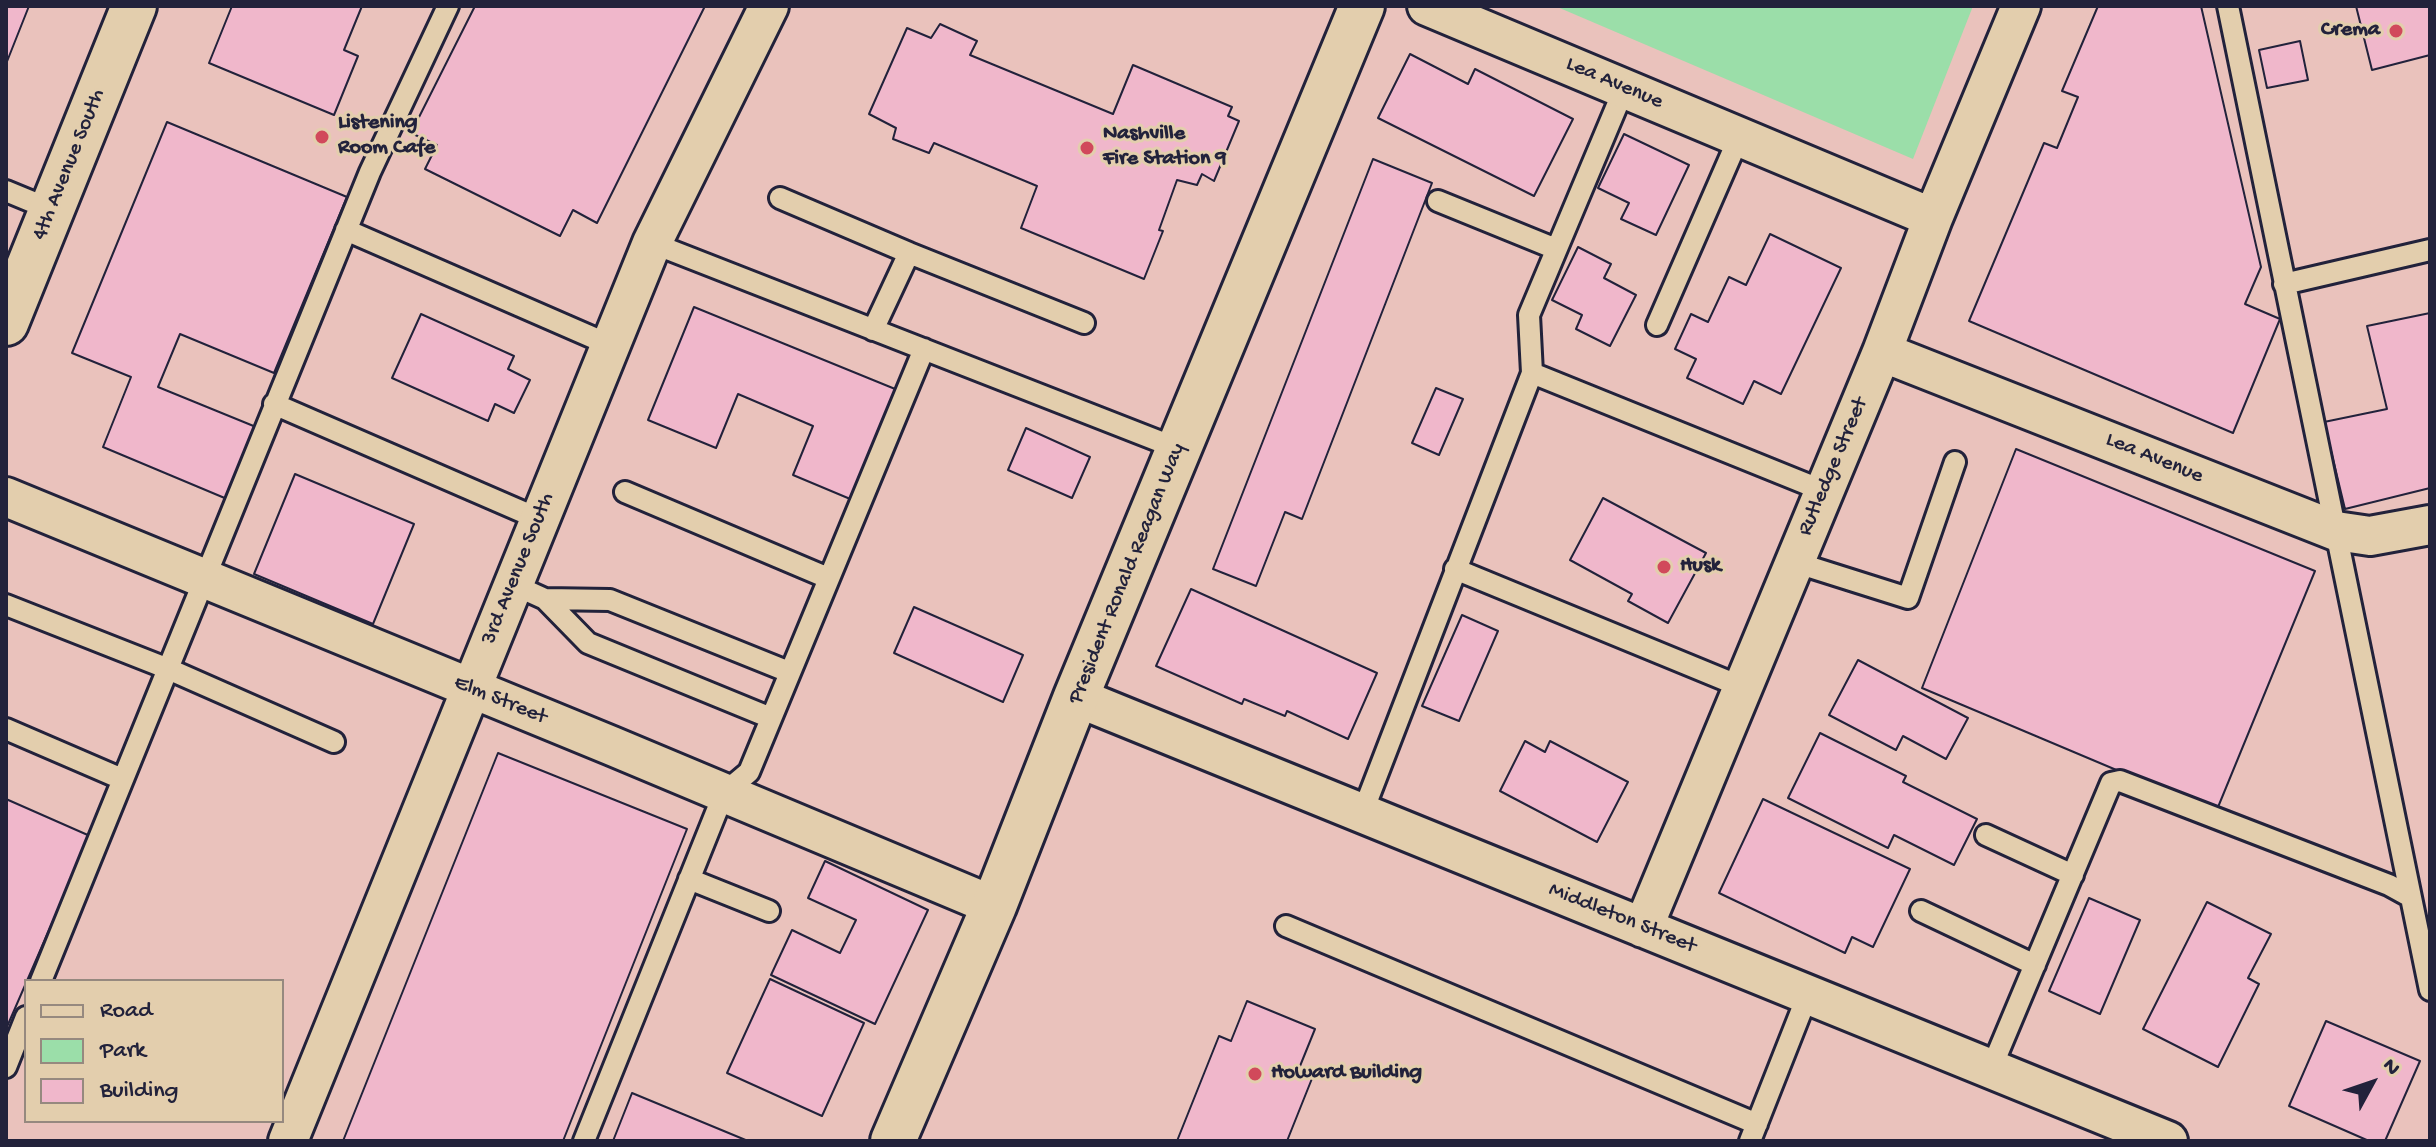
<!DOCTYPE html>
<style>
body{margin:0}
#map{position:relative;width:2436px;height:1147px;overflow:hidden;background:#e7c7b6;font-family:"Gochi Hand",sans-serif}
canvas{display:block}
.frame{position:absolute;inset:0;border:8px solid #22223b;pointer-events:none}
.legend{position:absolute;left:24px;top:979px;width:260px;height:144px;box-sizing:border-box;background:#e3cead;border:2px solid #96897f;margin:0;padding:10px 14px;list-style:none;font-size:24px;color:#22223b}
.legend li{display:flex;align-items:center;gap:16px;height:40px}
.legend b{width:40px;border:2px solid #96897f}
.north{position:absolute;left:2332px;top:1043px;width:80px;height:80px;-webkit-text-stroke:6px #e3cead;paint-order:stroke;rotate:50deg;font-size:22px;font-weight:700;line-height:32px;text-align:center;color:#22223b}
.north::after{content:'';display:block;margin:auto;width:28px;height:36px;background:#22223b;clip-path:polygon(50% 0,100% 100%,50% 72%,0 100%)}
</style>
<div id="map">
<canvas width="2436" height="1147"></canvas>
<div class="frame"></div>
<ul class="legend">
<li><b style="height:10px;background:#e3cead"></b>Road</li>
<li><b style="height:22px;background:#9bdea9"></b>Park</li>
<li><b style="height:22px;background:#f0b7cb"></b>Building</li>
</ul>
<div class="north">N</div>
</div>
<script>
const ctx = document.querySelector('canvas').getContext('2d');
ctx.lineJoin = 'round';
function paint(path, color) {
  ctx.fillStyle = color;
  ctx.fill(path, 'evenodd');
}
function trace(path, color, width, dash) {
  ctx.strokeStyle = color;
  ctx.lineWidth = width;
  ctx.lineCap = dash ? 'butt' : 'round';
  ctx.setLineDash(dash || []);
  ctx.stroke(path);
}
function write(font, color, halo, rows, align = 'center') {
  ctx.font = font + ' "Gochi Hand",sans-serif';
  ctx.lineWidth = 6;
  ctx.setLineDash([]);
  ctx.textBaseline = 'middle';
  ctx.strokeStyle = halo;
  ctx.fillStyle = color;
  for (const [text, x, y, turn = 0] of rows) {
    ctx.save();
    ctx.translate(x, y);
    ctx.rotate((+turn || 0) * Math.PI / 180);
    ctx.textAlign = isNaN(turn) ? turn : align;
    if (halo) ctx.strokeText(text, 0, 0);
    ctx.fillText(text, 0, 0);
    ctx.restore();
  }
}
const built = new Path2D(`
 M6,6H2430V1141H6ZM26,981H282V1121H26Z`);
const green = new Path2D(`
 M1555,6H1973L1913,159Z`);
const building = new Path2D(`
 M6,6H29L6,64Z
 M232,6H362L344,50L358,56L334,115L209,63Z
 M475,6H705L597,223L573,210L560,236L425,169L437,145L411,133Z
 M2098,6H2201L2261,267L2245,304L2280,319L2233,433L1969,321L2044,143L2057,148L2078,97L2062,91Z
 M2356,6H2430V55L2372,70Z
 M940,24L977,41L970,55L1113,114L1133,65L1232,107L1228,116L1239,121L1214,181L1202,174L1197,185L1177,180L1159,230L1163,231L1144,279L1021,228L1037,186L934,143L929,153L893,139L896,128L869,114L907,28L931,38Z
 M2300,41L2308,80L2267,88L2259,50Z
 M1410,54L1468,84L1475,69L1573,119L1534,196L1378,118Z
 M167,122L347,197L274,373L180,334L158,387L256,427L227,499L103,447L131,377L72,353Z
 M1624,134L1689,165L1656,235L1621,219L1629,203L1598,188Z
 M1373,159L1432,183L1302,519L1285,512L1256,586L1213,569Z
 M1770,234L1841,268L1781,394L1754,381L1743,404L1687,378L1696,359L1675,349L1691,314L1708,322L1729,277L1746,285Z
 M1578,247L1611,264L1604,278L1636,295L1610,346L1576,329L1582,315L1552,300Z
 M694,307L900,391L855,501L793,475L813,426L738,394L716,448L648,420Z
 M2430,313V488L2345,509L2324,422L2387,409L2367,326Z
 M421,314L514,356L508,369L530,380L514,413L495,404L488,421L392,378Z
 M1436,388L1463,399L1439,455L1412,443Z
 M1026,428L1090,457L1072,498L1008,470Z
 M2016,449L2315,571L2216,812L1922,688Z
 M295,474L414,524L373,624L254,574Z
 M1603,498L1706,553L1668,623L1628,601L1632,594L1570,560Z
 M1191,589L1377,673L1348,739L1287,711L1285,716L1244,699L1242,704L1156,666Z
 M914,607L1023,655L1003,702L894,653Z
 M1462,615L1498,631L1459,721L1422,706Z
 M1858,660L1968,718L1946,759L1903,736L1896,750L1829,715Z
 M1820,733L1906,776L1903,782L1977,819L1954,865L1894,835L1888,848L1788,798Z
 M1525,741L1545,752L1550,741L1628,782L1597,842L1500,791Z
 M498,753L687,829L563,1141H343Z
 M6,799L90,836L6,1029Z
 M1763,799L1910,869L1873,947L1852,937L1845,953L1719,893Z
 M825,861L928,910L875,1024L771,975L792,930L840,953L856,920L808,898Z
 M2089,898L2140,920L2100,1014L2049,991Z
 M2207,902L2271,934L2248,978L2259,984L2218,1067L2143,1029Z
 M770,979L864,1023L822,1116L727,1073Z
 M1247,1001L1315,1029L1298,1071L1313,1076L1287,1141H1177L1219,1036L1231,1041Z
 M2326,1021L2420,1061L2385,1141H2369L2289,1106Z
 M632,1093L748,1141H613Z`);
const service = new Path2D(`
 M2228,6L2430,990
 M6,191L52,210
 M780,198L909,253
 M1438,201L1556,249
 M346,230L610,345
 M652,243L1179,449
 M2284,284L2430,250
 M1657,325L1739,137
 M873,330L909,253L1084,323
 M1532,373L1824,491
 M274,404L539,519
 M625,492L828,578
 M1794,562L1908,598L1955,462
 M1455,569L1742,687
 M512,584L545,599L610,600L789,672
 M545,599L588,643L771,718
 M6,605L166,668L334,742
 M6,729L122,779
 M1362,814L1532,373L1529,315L1624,89
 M1986,835L2073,875
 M689,879L769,911
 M1921,911L2035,965
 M1286,926L1757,1124
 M41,981L370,172L448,6
 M6,1067L26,1017
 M1991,1069L2111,783L2120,781L2389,885L2409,896
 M584,1141L724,793L749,772L924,349
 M1750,1141L1808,994`);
const minor = new Path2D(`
 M1427,6L1933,218
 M1882,352L2336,531L2370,536L2430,525
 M6,497L612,746L994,906
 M1076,697L2168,1141
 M1643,928L1882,352L1933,218L2021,6
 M288,1141L652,243L769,6`);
const tertiary = new Path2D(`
 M6,323L134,6
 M893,1141L994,906L1076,697L1362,6`);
const markers = [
 [2396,31,8,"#d1495b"],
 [322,137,8,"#d1495b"],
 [1087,148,8,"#d1495b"],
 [1664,567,8,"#d1495b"],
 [1255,1074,8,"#d1495b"]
];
const poiNames = [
 ["Crema",2380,31,"right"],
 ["Listening",338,124],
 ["Room Cafe",338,149],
 ["Nashville",1103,135],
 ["Fire Station 9",1103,160],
 ["Husk",1680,567],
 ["Howard Building",1271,1074]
];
const streetNames = [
 ["Lea Avenue",1614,84,23],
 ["4th Avenue South",70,165,-68],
 ["Lea Avenue",2154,459,22],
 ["Rutledge Street",1834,467,-67],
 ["3rd Avenue South",519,569,-68],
 ["President Ronald Reagan Way",1128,574,-68],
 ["Elm Street",500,701,22],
 ["Middleton Street",1622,919,22]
];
paint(built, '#eac2bc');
paint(green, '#9bdea9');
paint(building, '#f0b7cb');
trace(building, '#22223b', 2);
trace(service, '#22223b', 26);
trace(minor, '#22223b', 44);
trace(tertiary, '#22223b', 50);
trace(service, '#e3cead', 20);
trace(minor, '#e3cead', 38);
trace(tertiary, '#e3cead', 44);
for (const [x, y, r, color] of markers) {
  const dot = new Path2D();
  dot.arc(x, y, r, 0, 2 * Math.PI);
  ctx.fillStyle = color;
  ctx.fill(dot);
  trace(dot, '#e3cead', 3);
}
write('bold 22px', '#22223b', '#e3cead', poiNames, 'left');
write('22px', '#22223b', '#e3cead', streetNames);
</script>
